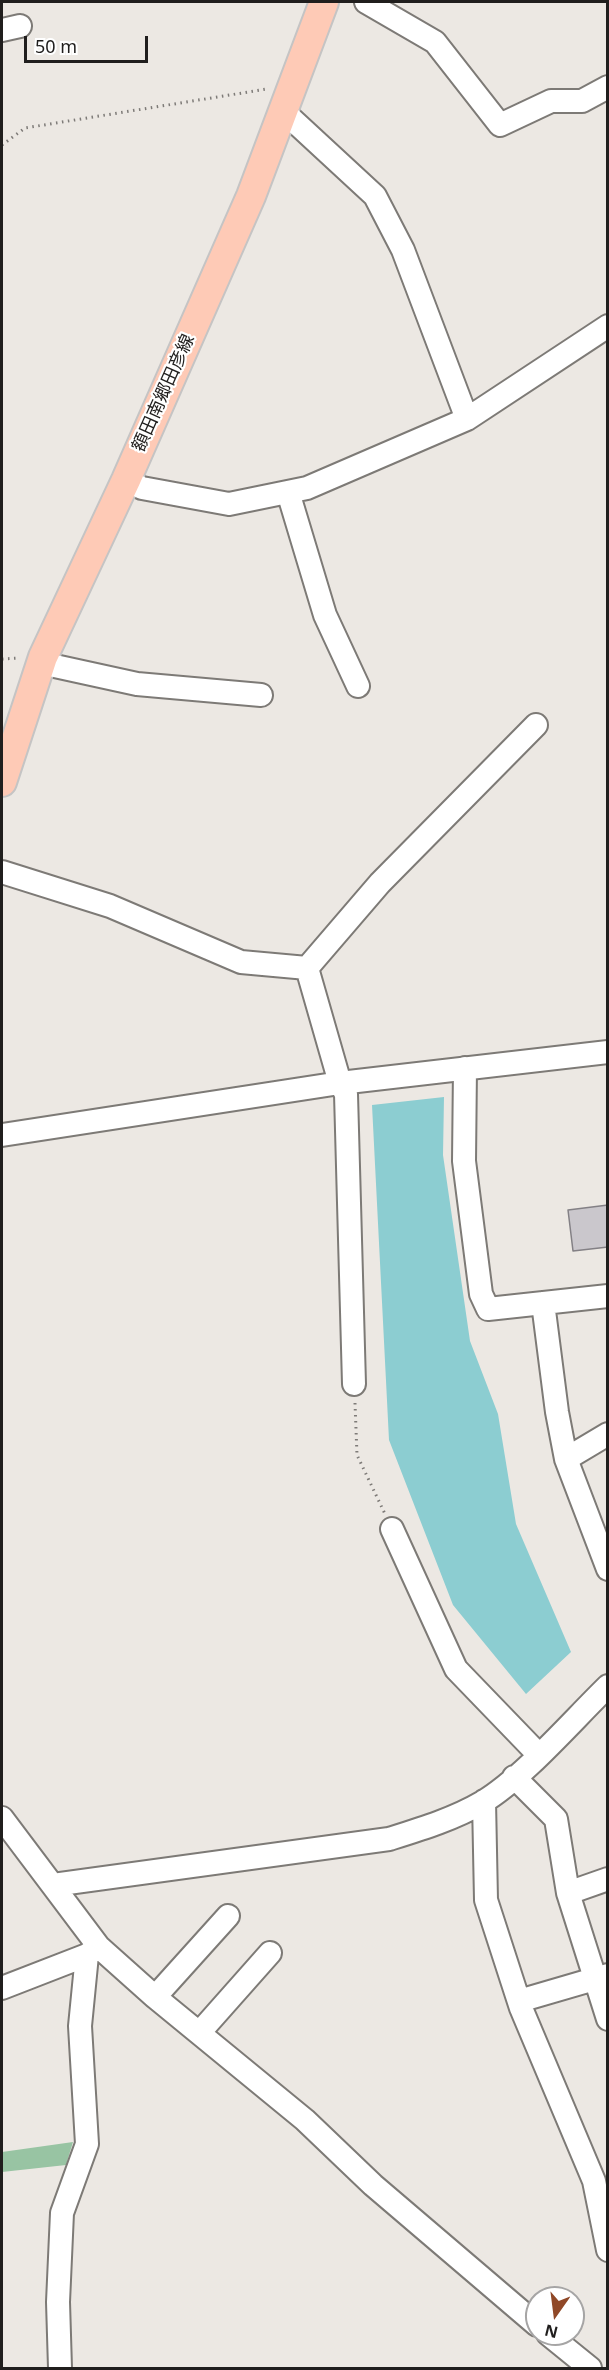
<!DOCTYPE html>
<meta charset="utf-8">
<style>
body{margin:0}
#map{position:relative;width:609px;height:2370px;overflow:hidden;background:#ece8e3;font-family:"Noto Sans",sans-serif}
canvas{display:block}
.frame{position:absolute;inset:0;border:3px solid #201e1d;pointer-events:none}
.north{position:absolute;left:525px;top:2286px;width:60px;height:60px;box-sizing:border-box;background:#fff;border:2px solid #a6a5a5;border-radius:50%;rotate:194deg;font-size:16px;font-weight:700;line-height:24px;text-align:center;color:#201e1d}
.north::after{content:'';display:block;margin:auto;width:21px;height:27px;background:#904827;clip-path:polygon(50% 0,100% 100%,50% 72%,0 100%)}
.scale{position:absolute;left:24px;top:36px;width:124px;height:27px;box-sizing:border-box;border:3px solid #201e1d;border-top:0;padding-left:8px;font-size:18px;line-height:21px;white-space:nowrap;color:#201e1d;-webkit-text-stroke:4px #fff;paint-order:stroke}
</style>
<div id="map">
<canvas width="609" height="2370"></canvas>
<div class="frame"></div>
<div class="north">N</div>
<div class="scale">50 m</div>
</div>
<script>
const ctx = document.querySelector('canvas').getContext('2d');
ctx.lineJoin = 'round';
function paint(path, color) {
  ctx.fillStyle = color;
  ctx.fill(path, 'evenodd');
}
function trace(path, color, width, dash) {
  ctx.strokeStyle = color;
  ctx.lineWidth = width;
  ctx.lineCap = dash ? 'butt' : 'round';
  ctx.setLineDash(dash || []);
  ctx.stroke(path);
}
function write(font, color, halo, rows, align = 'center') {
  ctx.font = font + ' "Noto Sans","Noto Sans JP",sans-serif';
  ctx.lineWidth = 4.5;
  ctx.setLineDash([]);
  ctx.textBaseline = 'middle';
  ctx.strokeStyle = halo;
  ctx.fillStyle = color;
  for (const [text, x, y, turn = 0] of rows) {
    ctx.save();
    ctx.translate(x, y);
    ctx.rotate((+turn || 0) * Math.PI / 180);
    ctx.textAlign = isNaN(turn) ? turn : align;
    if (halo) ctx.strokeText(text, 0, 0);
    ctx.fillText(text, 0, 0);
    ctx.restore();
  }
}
const green = new Path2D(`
 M73,2142L66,2165L2,2172V2152Z`);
const water = new Path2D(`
 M444,1097L443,1155L470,1341L498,1414L516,1524L571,1652L526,1694L453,1605L389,1440L372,1105Z`);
const building = new Path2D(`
 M608,1205V1247L573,1251L568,1210Z`);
const path = new Path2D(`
 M2,145L25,128L267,89
 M2,659L20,658
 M355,1403L357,1455L385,1514`);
const minor = new Path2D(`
 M366,2L435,42L500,125L551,101H582L608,87
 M2,30L20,26
 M283,111L375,196L403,250L467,419
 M126,480L142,488L229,504L307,488L467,419L608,326
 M288,492L325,615L358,686
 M41,663L137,684L261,695
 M2,872L110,906L241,962L307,968
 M465,1068L464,1161L481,1294L488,1309L608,1296
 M2,1135L340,1083L608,1052
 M543,1303L557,1412L566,1459L608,1569
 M354,1384L346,1094L340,1083L307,968L380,883L536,725
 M566,1459L608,1434
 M392,1529L456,1669L538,1754
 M514,1777L556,1819L568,1893L608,2019
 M484,1801L486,1900L521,2008L594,2181L608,2250
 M2,1818L99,1947L155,1997L305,2120L373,2185L537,2325
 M53,1885L389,1839C421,1829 454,1819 483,1802C523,1778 573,1720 608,1686
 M568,1893L608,1879
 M2,1988L87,1955L97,1948
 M155,1997L228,1916
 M519,2001L608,1975
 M200,2032L270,1953
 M548,2334L590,2368
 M60,2368L58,2302L62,2213L87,2144L80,2026L87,1955`);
const major = new Path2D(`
 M2,782L43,657L126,480L251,196L324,2`);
const streetNames = [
 ["額田南郷田彦線",164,393,-66]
];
paint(green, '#98c4a3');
paint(water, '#8ccdd1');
paint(building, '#cac7cc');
trace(building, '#838085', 1.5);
trace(minor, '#7d7a76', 26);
trace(major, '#c5c4c4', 32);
trace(path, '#7e7b78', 3, [1.5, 4.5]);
trace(minor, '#fff', 22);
trace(major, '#fecab6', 28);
write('18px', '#201e1d', '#fff', streetNames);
</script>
